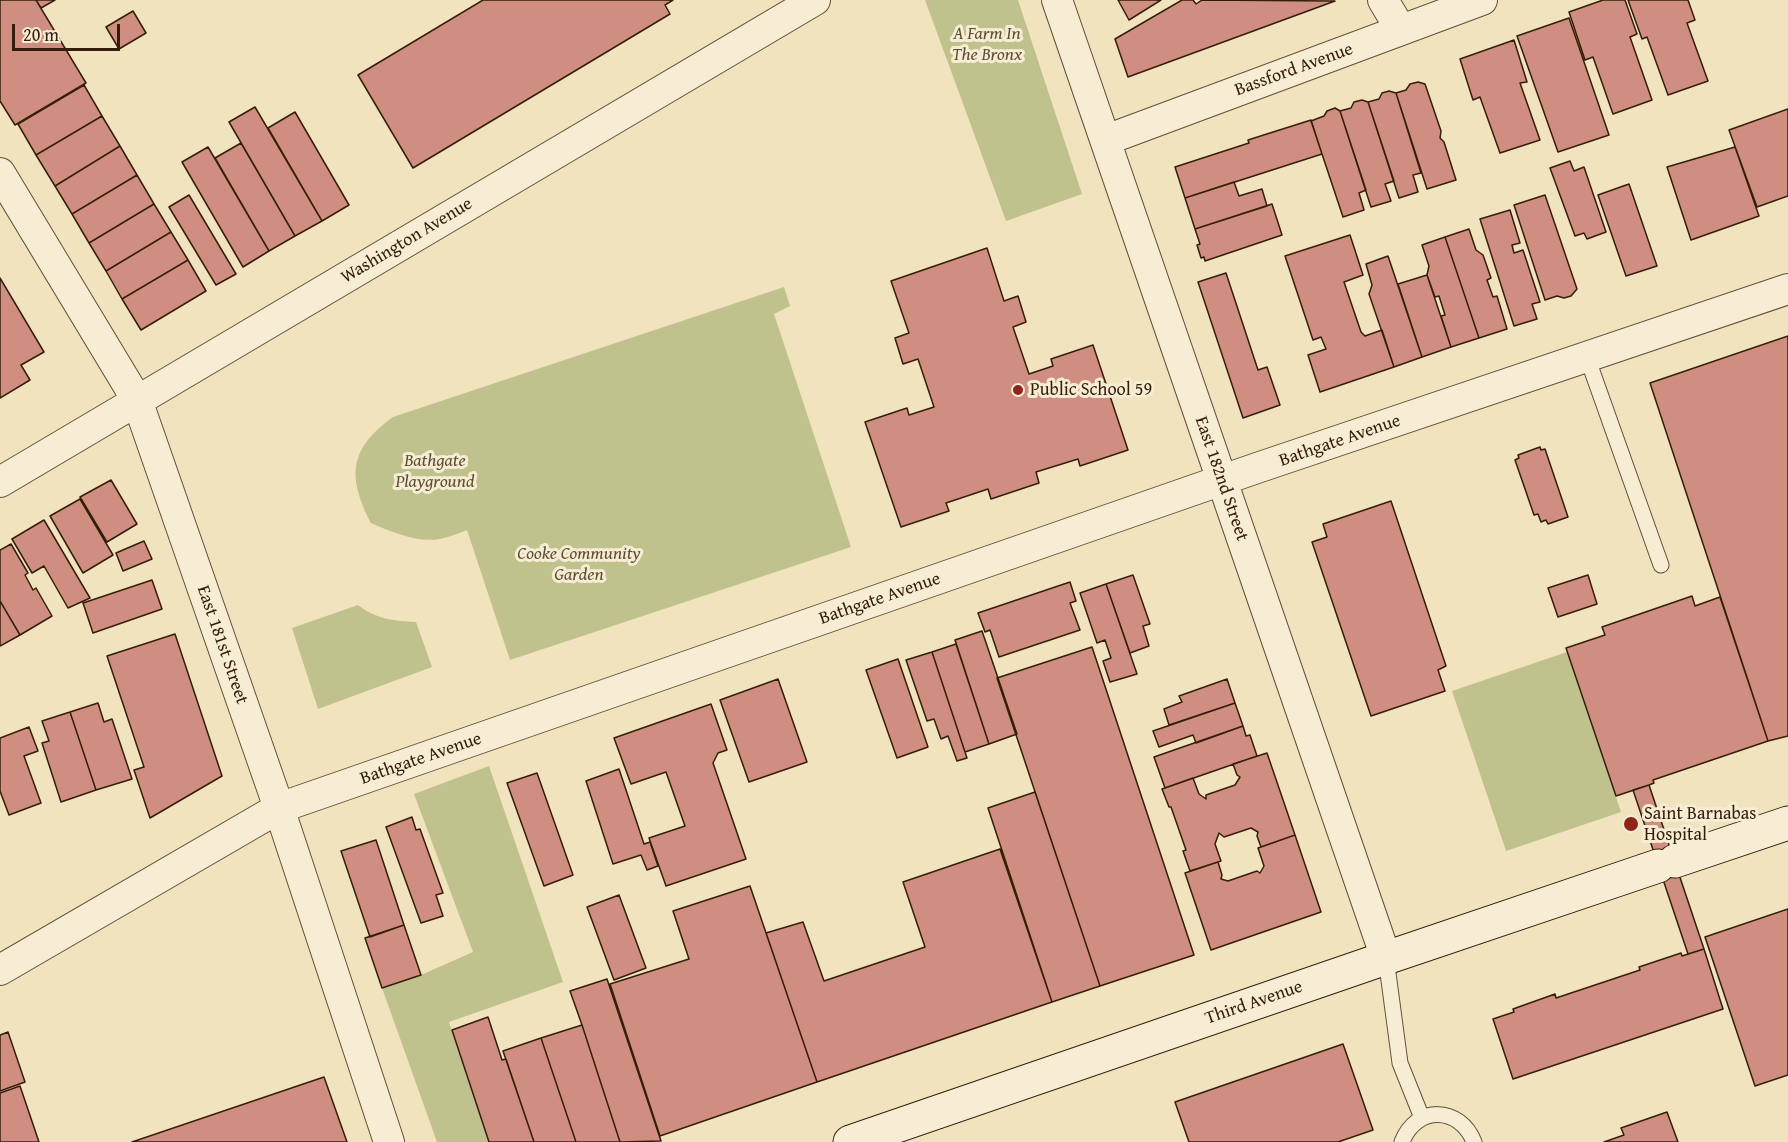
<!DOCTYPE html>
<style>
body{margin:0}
#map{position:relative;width:1788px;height:1142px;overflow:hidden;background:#f1e3bd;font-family:"Gentium Book Plus",serif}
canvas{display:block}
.scale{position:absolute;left:12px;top:24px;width:108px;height:27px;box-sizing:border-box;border:3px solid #351d0b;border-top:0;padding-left:8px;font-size:18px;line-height:21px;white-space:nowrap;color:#351d0b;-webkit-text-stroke:4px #f6edd4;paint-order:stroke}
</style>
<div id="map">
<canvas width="1788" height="1142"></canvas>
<div class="scale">20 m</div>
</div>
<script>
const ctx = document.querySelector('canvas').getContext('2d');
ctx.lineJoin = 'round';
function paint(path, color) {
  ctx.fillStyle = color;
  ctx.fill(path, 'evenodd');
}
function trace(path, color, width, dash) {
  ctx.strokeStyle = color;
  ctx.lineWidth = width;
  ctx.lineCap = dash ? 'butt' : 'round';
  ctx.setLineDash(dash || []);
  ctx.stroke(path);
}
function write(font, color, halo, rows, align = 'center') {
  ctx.font = font + ' "Gentium Book Plus",serif';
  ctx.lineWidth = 6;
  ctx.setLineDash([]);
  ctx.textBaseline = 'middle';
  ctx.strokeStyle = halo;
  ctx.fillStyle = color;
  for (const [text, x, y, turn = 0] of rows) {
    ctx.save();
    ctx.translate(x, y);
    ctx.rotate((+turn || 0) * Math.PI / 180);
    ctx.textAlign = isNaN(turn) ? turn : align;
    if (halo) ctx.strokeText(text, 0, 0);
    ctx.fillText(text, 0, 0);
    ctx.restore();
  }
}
const green = new Path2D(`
 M925,0H1018L1082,194L1006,221Z
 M784,287L790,306L774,314L851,547L510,660L467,530C459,533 449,537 440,539C417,543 392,532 371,523C347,476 349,449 393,417Z
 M358,605C376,619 394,621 416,622L432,667L318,709L292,628Z
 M1567,652L1621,812L1506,851L1452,691Z
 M489,766L563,982L449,1022L489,1142H437L382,988L421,975L473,952L414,794Z`);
const building = new Path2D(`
 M0,0H36L86,83L15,125L0,101Z
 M36,0H55L41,8Z
 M483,0H673L665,5L670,14L413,168L358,75Z
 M1118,0H1161L1129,20Z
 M1182,0H1193L1196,4L1202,0L1335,1L1128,77L1115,39Z
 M1603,0H1625L1637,34L1630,37L1652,100L1613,114L1593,57L1585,60L1569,12Z
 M1628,0H1688L1695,20L1687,23L1708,81L1668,95L1647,37L1642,39Z
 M133,11L146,33L119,49L106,27Z
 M1569,18L1609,135L1558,152L1517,36Z
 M1514,40L1527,82L1520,83L1540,140L1500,153L1480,97L1473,100L1460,59Z
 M1418,82L1425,84L1441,131L1440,138L1444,142L1456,180L1427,189L1396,93L1406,90L1410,84Z
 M84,85L102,116L36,155L18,124Z
 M1389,91L1396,93L1421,173L1413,175L1418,192L1399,198L1368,102L1379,99L1382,93Z
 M1362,100L1368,102L1394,181L1385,184L1391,201L1371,207L1340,111L1351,108L1354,102Z
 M255,107L322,221L295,236L229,122Z
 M1335,108L1340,111L1366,190L1359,193L1364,210L1343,217L1311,121L1324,116L1327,111Z
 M1788,109V196L1757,207L1729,130Z
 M295,112L349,205L322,221L268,128Z
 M102,116L120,146L55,186L36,155Z
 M1311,120L1322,154L1185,198L1175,167L1249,143L1248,140Z
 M241,143L295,236L269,251L215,158Z
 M120,146L137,175L72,214L55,186Z
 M208,147L269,251L243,267L182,162Z
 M1735,147L1759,216L1691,240L1667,167Z
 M1570,161L1574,171L1584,167L1606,232L1587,239L1584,233L1575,236L1550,168Z
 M137,175L154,204L89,243L72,214Z
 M1234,182L1239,196L1262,189L1267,206L1195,229L1185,198Z
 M1629,184L1657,266L1626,276L1598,195Z
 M189,195L236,274L216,285L169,207Z
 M1545,195L1577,289L1571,296L1564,298L1557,296L1545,300L1514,205Z
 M154,204L171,232L106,271L89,243Z
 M1272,204L1282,235L1205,261L1204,257L1201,258L1197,245L1200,244L1195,229Z
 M1510,210L1520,243L1512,245L1514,253L1523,250L1540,302L1532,304L1537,319L1514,326L1480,219Z
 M1469,229L1476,250L1483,255L1491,278L1487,280L1493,297L1497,296L1507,329L1479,338L1445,237Z
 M171,232L188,260L122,299L106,271Z
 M1350,235L1363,275L1344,282L1361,332L1365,336L1382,330L1394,367L1320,392L1308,355L1326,349L1321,337L1313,340L1285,256Z
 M1445,237L1479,338L1451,347L1441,316L1445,315L1439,296L1435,297L1427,275L1429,266L1422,245Z
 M987,248L1004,301L1018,296L1026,322L1013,327L1029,374L1053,366L1051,359L1093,345L1128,450L1080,466L1078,459L1036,472L1039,483L991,499L988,489L946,503L949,511L901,527L865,422L907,408L909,415L934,407L918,359L903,364L895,338L909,333L891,281Z
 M1388,256L1422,357L1394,367L1369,294L1372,285L1366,264Z
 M188,260L206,291L141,330L122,299Z
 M1226,273L1258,370L1267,367L1280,405L1243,418L1198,282Z
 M1427,275L1451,347L1422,357L1398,284Z
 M0,278L44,352L21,365L30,380L0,398Z
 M1788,336V736L1768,741L1650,383Z
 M1540,447L1541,450L1545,449L1568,517L1548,524L1546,520L1541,522L1538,514L1534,515L1515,460L1519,458L1518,455Z
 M111,480L137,524L107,542L80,497Z
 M80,499L113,555L83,573L50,516Z
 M1391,501L1446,666L1438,670L1445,691L1371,716L1312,542L1327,537L1323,524Z
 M44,520L90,598L68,608L44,566L32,573L12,539Z
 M144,541L152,559L123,571L116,553Z
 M11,544L28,573L25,575L33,590L36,588L52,616L20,635L0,601V550Z
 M1133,575L1150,624L1143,626L1149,646L1130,653L1106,584Z
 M1588,575L1597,604L1558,617L1548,588Z
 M152,580L162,609L93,633L83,603Z
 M1070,582L1076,601L1070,603L1080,630L999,657L990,630L985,632L978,613Z
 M1106,584L1137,674L1110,682L1103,661L1111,658L1105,640L1097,643L1080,593Z
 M1692,596L1695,606L1720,597L1768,741L1653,780L1654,783L1649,785L1616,796L1566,648L1605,635L1602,627Z
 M0,601L20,635L0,646Z
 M982,631L1017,734L989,744L955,640Z
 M175,634L222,776L150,818L134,770L144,767L107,656Z
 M956,644L989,744L965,752L932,652Z
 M1092,647L1194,955L1100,986L997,678Z
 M932,652L967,758L957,761L948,736L941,739L934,719L927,721L906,660Z
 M898,659L928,747L897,758L866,670Z
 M778,679L807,762L749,782L720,700Z
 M1227,679L1235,703L1169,725L1164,709L1182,702L1179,696Z
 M98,703L104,722L112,719L132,779L96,790L70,712Z
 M1235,703L1243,726L1196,743L1193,735L1159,747L1153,731Z
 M711,704L727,750L718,753L713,763L746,859L666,886L649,838L685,826L666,772L631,784L614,738Z
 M70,712L96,790L61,802L42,743L49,741L42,721Z
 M1243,726L1246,736L1250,735L1257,756L1165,788L1154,757Z
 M29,727L38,751L24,756L41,803L9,815L0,791V738Z
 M1267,753L1295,835L1261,847L1257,836L1258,832L1251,828L1224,837L1219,833L1215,844L1221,861L1190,871L1183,851L1186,850L1171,807H1169L1162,789L1193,778L1199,794L1206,799V795L1235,785L1240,777L1237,775L1233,764Z
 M619,769L644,844L650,842L658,866L647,870L641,855L613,864L586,781Z
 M537,773L573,875L544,886L507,783Z
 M1649,785L1704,949L1688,954L1633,790Z
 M1035,792L1100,986L1052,1002L988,808Z
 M412,817L416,830L420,829L443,893L436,895L443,916L421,923L386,827Z
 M1295,835L1321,912L1211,950L1185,873L1218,862L1222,875L1221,879L1228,881L1257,871L1260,873L1264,866L1258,848Z
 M376,840L404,925L370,937L341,851Z
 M1000,849L1052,1002L817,1082L766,933L803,922L824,981L925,947L903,882Z
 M750,886L817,1082L660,1136L610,984L689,959L673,911Z
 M619,895L646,968L614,980L587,907Z
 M1788,909V1075L1755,1086L1705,937Z
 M404,925L421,975L382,988L365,938Z
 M1704,949L1723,1009L1513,1079L1493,1019L1514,1012L1513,1009L1555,994L1556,998L1640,970L1639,967L1681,953L1682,956Z
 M607,979L661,1141L620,1142L582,1025L570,991Z
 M488,1017L502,1060L506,1059L534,1142H489L452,1030Z
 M582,1025L620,1142H576L541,1038Z
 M8,1032L25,1082L0,1091V1035Z
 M541,1038L576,1142H534L503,1051Z
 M1343,1044L1373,1130L1338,1142H1189L1175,1102Z
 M324,1077L347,1142H132Z
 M20,1086L39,1142H0V1093Z
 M1667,1112L1678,1142H1604L1624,1135L1621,1128Z`);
const service = new Path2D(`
 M1587,357L1661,565
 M1386,958L1400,1063L1422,1118
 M1402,1142C1416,1105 1460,1106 1474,1142`);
const minor = new Path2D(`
 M1057,0L1386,958
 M1383,0L1401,30
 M1106,140L1482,0
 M0,173L137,400L279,808L389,1142
 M0,482L815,0
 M0,970L279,808L1257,468L1788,289`);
const secondary = new Path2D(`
 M1675,861L1788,823
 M850,1142L1386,958L1658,866`);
const markers = [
 [1018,390,6,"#8f2418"],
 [1631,824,8,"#8f2418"]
];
const parkNames = [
 ["A Farm In",987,34],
 ["The Bronx",987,55],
 ["Bathgate",435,461],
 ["Playground",435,482],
 ["Cooke Community",579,554],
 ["Garden",579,575]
];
const streetNames = [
 ["Bassford Avenue",1294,70,-20],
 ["Washington Avenue",407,241,-31],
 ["Bathgate Avenue",1340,441,-19],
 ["East 182nd Street",1221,479,71],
 ["Bathgate Avenue",880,599,-19],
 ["East 181st Street",222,645,71],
 ["Bathgate Avenue",421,759,-19],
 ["Third Avenue",1254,1003,-19]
];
const poiNames = [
 ["Public School 59",1030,390],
 ["Saint Barnabas",1644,814],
 ["Hospital",1644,835]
];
paint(green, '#c0c28d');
paint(building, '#d08e81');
trace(building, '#351d0b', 1.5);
trace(service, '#644e38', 17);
trace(minor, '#644e38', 32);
trace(secondary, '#351d0b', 35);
trace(service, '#f6edd4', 15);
trace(minor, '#f6edd4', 30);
trace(secondary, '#f6edd4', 33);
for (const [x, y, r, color] of markers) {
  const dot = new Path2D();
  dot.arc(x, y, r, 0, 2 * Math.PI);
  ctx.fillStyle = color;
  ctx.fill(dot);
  trace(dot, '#f6edd4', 2);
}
write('italic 18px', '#5f4f32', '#f6edd4', parkNames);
write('18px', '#351d0b', '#f6edd4', streetNames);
write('18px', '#351d0b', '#f6edd4', poiNames, 'left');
</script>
